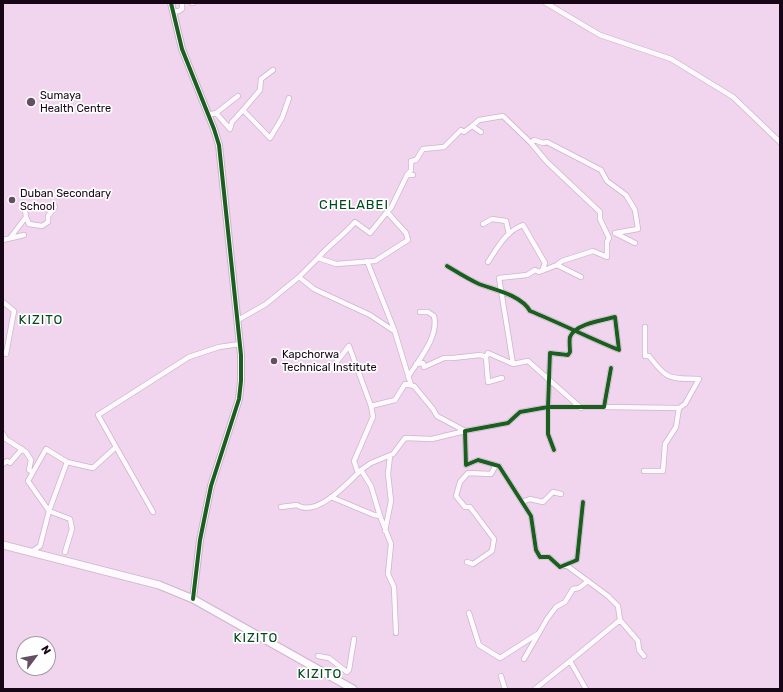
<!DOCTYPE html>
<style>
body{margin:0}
#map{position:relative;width:783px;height:692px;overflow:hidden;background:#f1d5ef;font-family:Rubik,sans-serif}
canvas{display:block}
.frame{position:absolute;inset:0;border:4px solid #170616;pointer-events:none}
.north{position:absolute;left:16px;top:636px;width:40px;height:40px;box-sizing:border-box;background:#fefefe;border:1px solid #a29ba1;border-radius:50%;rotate:58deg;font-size:11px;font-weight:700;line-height:16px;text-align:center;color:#170616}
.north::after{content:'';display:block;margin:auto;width:14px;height:18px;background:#634e62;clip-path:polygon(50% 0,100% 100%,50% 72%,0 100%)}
</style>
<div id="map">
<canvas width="783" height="692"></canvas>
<div class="frame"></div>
<div class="north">N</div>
</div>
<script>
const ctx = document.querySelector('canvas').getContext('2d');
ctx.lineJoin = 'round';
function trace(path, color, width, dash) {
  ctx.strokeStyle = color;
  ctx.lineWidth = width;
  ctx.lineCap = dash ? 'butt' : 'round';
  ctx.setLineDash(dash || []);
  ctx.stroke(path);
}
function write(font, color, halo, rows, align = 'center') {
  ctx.font = font + ' Rubik,sans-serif';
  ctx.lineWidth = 3.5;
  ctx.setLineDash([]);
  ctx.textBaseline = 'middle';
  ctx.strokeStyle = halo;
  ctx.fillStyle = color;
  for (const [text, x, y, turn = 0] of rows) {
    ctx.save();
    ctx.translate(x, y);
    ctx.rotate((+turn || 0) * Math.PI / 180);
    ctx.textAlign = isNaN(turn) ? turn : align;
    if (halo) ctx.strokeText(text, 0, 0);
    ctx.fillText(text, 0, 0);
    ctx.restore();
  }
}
const street = new Path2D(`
 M192,3H193
 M546,3L600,35L671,59L733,97L780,142
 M173,12L179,11L182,9V3
 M243,110L260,90L261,79L273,70
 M216,113L238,96
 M208,115L216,113L230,129L232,122L243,110L270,138L282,118L289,98
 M472,126L479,120L503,116L531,143
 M407,175L411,170V161L416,160L423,149L444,147L461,130L464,132L472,126L481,132
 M387,212L391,208L407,175H413
 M26,217L29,224L42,226L48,222V216L55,207
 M483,224L492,219L506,221L509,234
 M10,238L26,217L24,203
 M3,240L24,235
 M318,258C330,244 344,235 355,222L370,233L387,212L406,233L408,240L375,261L336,264L318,258L299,277L314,289L370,315L394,331
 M367,261L394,329L411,385
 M488,262C498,247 506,231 523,225L545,263L542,271
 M557,265L562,261L593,251L607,257V242L609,238L600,219V212L547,162L531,143L534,140L543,143L547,142L601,170L607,181L626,195L635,210L638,229L615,233L635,243
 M447,266C457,272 468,279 479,284C495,290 521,295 530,311C560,323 589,338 619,350L615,317C603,320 575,324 570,337C569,341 570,348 570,352L568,355L550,353L548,407H604L611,368
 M3,302L14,311L6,354L3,352
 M238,320L266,304L299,277
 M416,364L423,363L424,367L444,358H453L480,355L486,357
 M513,364L499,278L527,275L535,270L539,272L557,265L581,277
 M331,369L349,346L371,406
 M408,377C419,359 439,337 434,316L428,312H420
 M502,378L488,382L486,357L488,353L513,364L528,361L581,408
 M604,407L679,408L685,404L699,379C669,378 668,381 649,356H645V327
 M3,434L6,439L26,452L31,460L29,470L33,472
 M116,447L98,415L189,357L219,347L240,344
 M554,450L548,434V407L520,412L508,423L465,431L466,465L478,460L499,466L531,516L536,550L540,557H549L560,567L577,560L583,502
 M67,462L93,468L116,447L153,512
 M3,464L7,461L10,463L22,449
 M644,471H663L665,444L676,427L679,408
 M358,473L354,461L373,417L371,406L395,400L405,384L414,386L433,409L437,416L465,431L432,439L405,438L393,454L371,463L361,470
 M522,502L530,499L543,502L553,492L561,494
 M281,507L297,505C316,518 348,483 361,470L371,486L380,516L374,515L331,497
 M380,516L391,544L388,574L394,587L396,633
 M385,531L391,501L388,474L390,456
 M31,552L40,546L49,511L28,481L46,449L67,462L49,511L70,519L72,529L65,552
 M467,562L473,564L492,551L494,539L470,507H465L456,496L460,482L468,473L491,474L496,465
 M566,565L608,596L618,606L620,620L638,641L639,650L644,656
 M469,613L479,645L500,658L539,633
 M318,656L329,658L347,672L349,670L354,639
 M524,659L547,619L556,607L565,602L573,589L579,588L588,581
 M501,676L505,689
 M535,689L570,661
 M586,689L570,661L620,620`);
const secondary = new Path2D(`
 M171,3L182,49L214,129L219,145L241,355V381L239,399L211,486L200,540L193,599`);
const primary = new Path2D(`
 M3,545L159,585L193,599L353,689`);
const cycleway = new Path2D(`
 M171,3L182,49L214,129L219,145L241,355V381L239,399L211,486L200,540L193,599
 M447,266C457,272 468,279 479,284C495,290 521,295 530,311C560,323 589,338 619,350L615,317C603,320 575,324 570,337C569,341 570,348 570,352L568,355L550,353L548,407H604L611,368
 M554,450L548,434V407L520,412L508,423L465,431L466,465L478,460L499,466L531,516L536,550L540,557H549L560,567L577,560L583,502`);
const markers = [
 [31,102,5,"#634e62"],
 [12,200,4,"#634e62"],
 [274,361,4,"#634e62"]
];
const poiNames = [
 ["Sumaya",40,96],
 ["Health Centre",40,109],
 ["Duban Secondary",20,194],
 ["School",20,207],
 ["Kapchorwa",282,355],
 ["Technical Institute",282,368]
];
const quarterNames = [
 ["CHELABEI",354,205],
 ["KIZITO",41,320],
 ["KIZITO",256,638],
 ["KIZITO",320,674]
];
trace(street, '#cbb5ca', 6);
trace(secondary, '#cbb5ca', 8);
trace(primary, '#cbb5ca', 9);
trace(street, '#fdf9fd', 4.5);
trace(secondary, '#fdf9fd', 6);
trace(primary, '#fdf9fd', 7);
trace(cycleway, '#1b5e20', 4);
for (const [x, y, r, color] of markers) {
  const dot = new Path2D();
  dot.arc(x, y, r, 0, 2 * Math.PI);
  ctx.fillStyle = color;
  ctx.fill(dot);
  trace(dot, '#fefefe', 1.5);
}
write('11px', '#170616', '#fefefe', poiNames, 'left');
ctx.letterSpacing = '1px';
write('13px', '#014a1c', '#fefefe', quarterNames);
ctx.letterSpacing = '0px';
</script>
